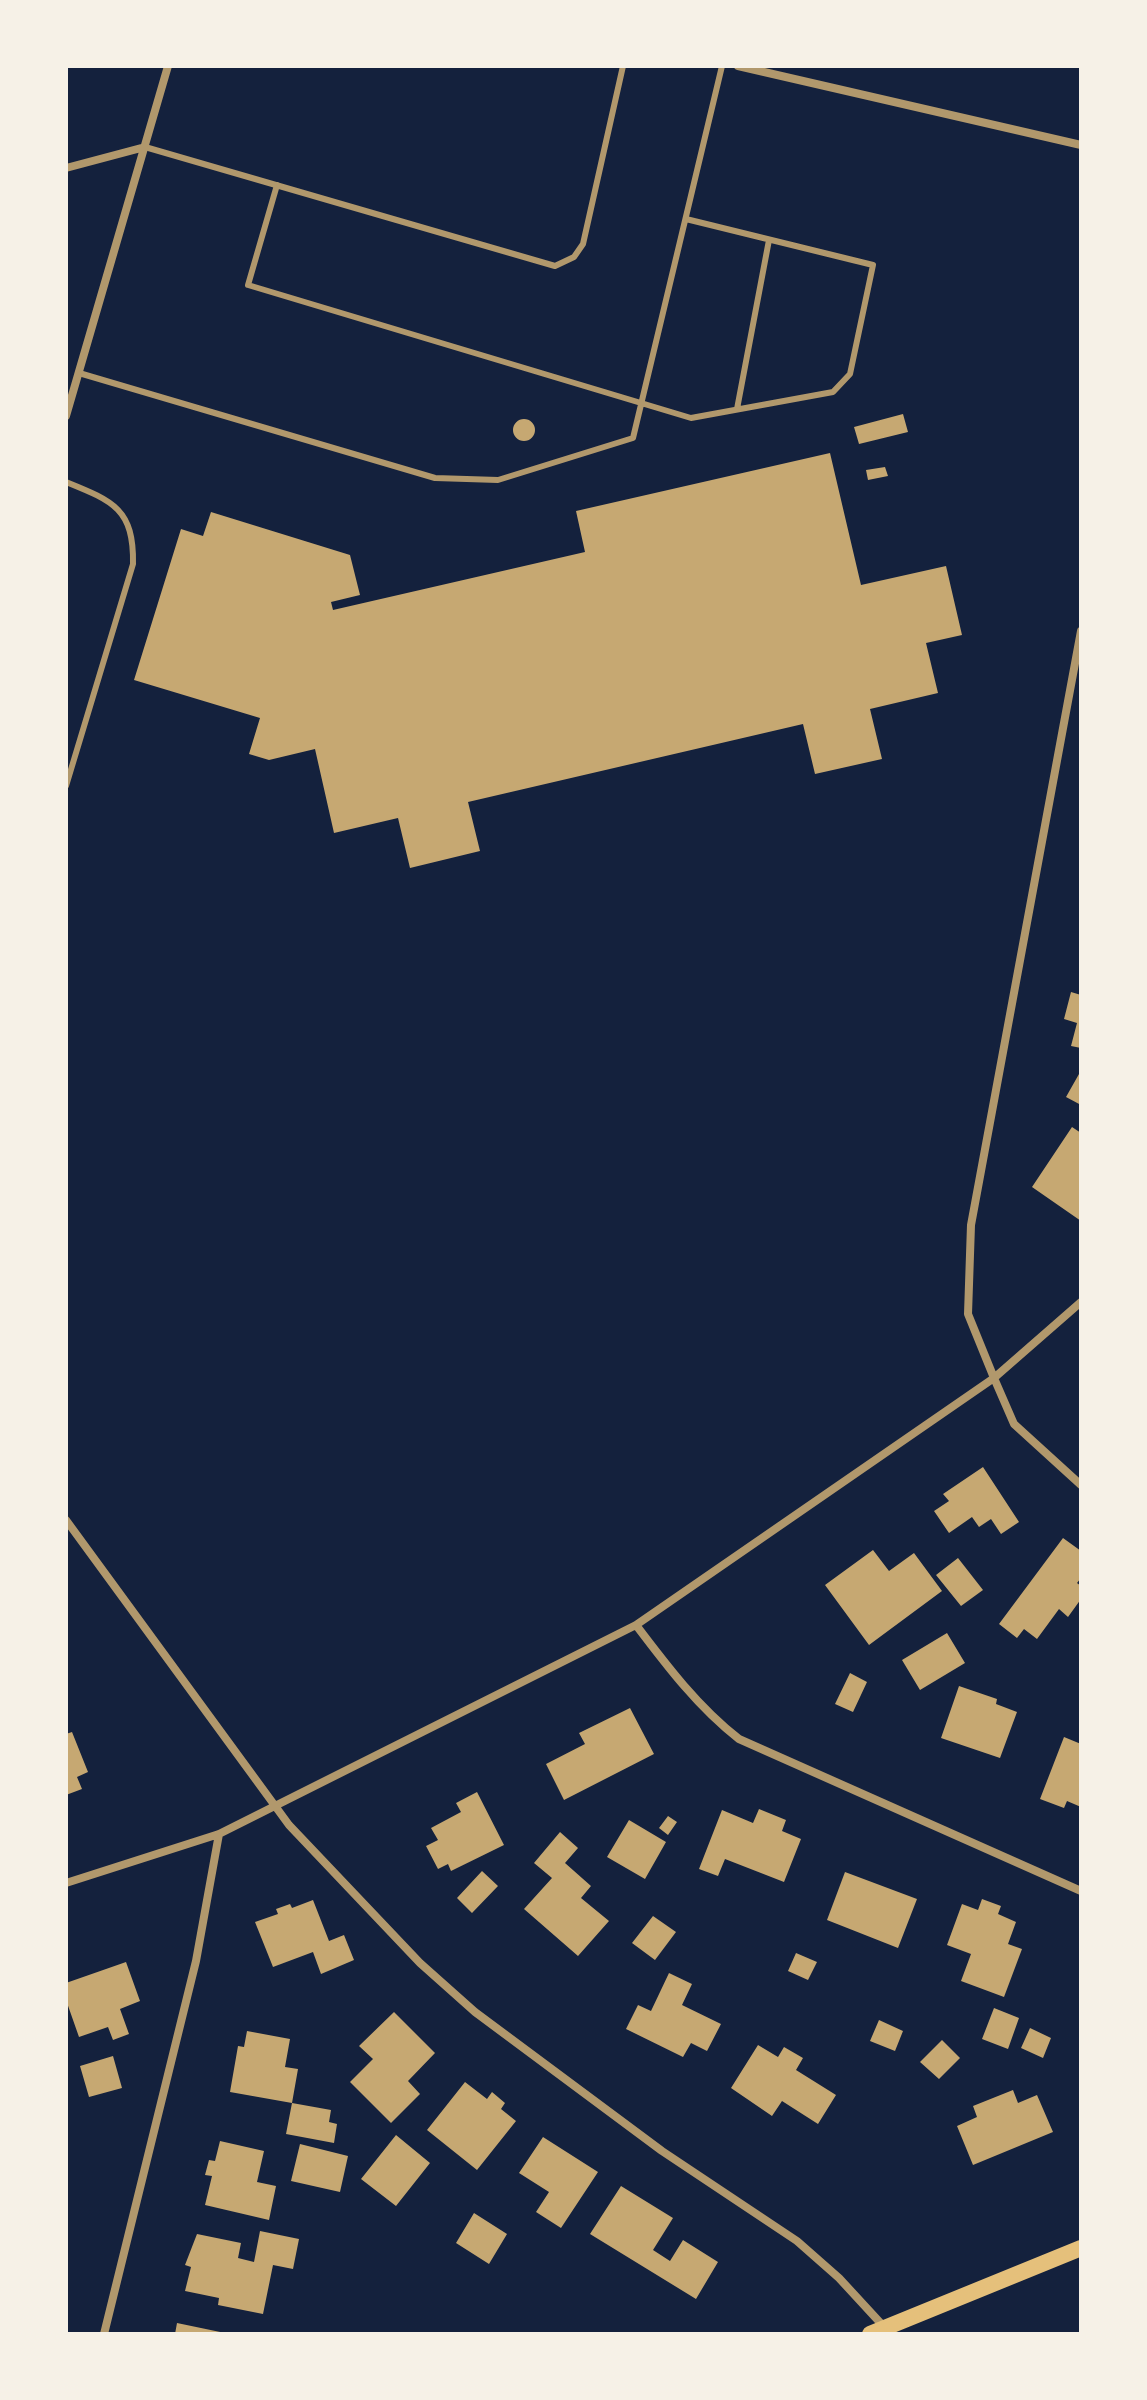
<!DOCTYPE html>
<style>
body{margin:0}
#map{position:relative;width:1147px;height:2400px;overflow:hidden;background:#14213d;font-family:"Nunito Sans",sans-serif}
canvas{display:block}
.frame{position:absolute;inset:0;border:68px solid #f6f1e7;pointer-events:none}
</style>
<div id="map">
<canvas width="1147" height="2400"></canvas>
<div class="frame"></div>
</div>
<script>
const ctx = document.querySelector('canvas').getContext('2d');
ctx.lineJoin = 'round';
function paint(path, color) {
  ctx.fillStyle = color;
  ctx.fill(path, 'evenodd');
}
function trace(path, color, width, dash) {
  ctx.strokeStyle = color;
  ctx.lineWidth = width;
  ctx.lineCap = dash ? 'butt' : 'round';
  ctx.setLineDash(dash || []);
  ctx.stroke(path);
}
const building = new Path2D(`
 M903,414L908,432L859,444L854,427Z
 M513 430a11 11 0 1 1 22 0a11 11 0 1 1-22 0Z
 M830,453L861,585L946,566L962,635L926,643L938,693L870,709L882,759L815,774L803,724L468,802L480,851L410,868L398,818L334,833L315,749L269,760L249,754L260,718L134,680L181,529L203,536L211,512L350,555L360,595L331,602L333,610L585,552L576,511Z
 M885,467L888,476L868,480L866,470Z
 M1071,992L1081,995V1048L1071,1046L1077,1023L1064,1019Z
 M1079,1074L1081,1076V1105L1066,1097Z
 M1072,1127L1081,1133V1221L1032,1187Z
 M983,1467L1019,1522L1001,1534L991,1519L979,1527L972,1517L949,1533L934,1511L949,1501L943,1494Z
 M1063,1538L1081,1551V1578L1077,1583L1081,1586V1599L1068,1617L1059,1609L1037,1639L1024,1629L1017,1638L999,1624Z
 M873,1550L889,1571L914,1553L942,1591L869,1645L825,1585Z
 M958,1558L983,1590L961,1606L936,1575Z
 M947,1633L965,1663L920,1690L902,1660Z
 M850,1673L867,1682L853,1712L835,1704Z
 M959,1686L997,1699L996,1704L1017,1712L1000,1758L941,1738Z
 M630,1708L654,1754L564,1800L546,1764L585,1744L579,1733Z
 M72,1732L88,1772L77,1777L82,1789L66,1795V1734Z
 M1064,1737L1081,1744V1807L1067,1801L1064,1808L1040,1799Z
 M477,1792L504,1845L451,1871L448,1864L438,1869L426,1846L438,1840L431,1828L461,1812L456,1803Z
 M759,1809L786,1820L782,1831L801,1839L784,1882L725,1859L718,1876L699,1869L722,1810L753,1823Z
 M668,1816L677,1822L668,1835L659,1828Z
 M629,1820L666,1842L645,1879L607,1857Z
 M560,1832L578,1848L565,1863L591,1886L581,1898L609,1921L578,1956L524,1909L552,1878L534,1863Z
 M482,1871L498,1886L472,1913L457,1898Z
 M845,1872L917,1899L898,1948L827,1920Z
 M982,1899L1001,1906L998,1914L1016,1922L1008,1944L1022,1949L1004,1997L961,1981L971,1954L947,1945L962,1904L978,1910Z
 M313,1900L329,1941L344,1935L354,1960L321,1974L313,1952L273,1967L255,1922L278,1914L276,1909L290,1904L292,1908Z
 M653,1916L676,1932L655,1960L632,1943Z
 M796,1953L817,1962L808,1980L788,1971Z
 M126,1962L140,2001L120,2009L129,2034L113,2040L108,2027L79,2037L66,2000V1983Z
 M669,1973L692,1984L682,2005L721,2024L707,2051L691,2043L683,2057L626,2029L638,2005L651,2011Z
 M994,2008L1019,2018L1008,2049L982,2039Z
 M394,2012L435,2053L408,2081L420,2094L391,2123L350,2082L373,2059L359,2046Z
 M879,2020L903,2031L895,2051L870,2041Z
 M1030,2028L1051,2038L1043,2058L1021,2048Z
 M247,2031L290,2039L285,2067L298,2069L292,2103L230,2092L238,2046L244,2047Z
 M942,2040L960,2058L939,2079L920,2062Z
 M758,2045L778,2057L784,2047L803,2058L796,2070L836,2095L818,2124L782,2101L772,2116L731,2088Z
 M113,2056L122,2088L89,2097L80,2066Z
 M465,2082L487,2099L492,2092L505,2103L501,2109L516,2121L477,2170L427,2130Z
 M1013,2090L1018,2103L1037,2095L1053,2132L973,2165L957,2126L977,2117L973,2106Z
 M292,2103L331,2110L329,2122L337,2124L334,2143L286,2134Z
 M396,2135L430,2163L396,2206L361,2179Z
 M543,2137L598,2172L561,2228L536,2212L549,2192L519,2173Z
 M220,2141L264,2151L257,2182L276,2186L269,2220L205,2205L212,2176L205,2175L209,2160L215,2161Z
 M300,2144L348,2156L340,2192L291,2181Z
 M621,2186L673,2218L653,2250L670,2261L683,2240L718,2262L696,2299L590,2234Z
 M474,2213L507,2234L489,2264L456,2243Z
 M260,2231L299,2239L293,2269L273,2265L263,2314L218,2305L219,2298L185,2291L191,2267L185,2265L197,2234L241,2243L238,2258L254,2262Z
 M177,2323L225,2333V2334H175Z`);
const service = new Path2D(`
 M145,147L555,266L574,257L583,244L623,66
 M277,185L248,285L691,418L833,392L850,374L873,265L686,219
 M79,373L435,478L498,480L633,438L722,66
 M737,409L769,240
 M66,482C113,501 134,509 133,564L66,786`);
const minor = new Path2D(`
 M738,66L1081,145
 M66,168L145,147
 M66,416L168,66
 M1081,631L971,1225L968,1314L994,1378L1014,1424L1081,1485
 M66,1520L289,1825L420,1963L475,2012L662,2151L797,2241L839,2278L886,2329
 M636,1625C667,1666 698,1707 739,1739L1081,1891
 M66,1883L219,1834L636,1625L994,1378L1081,1302
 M104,2334L196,1961L219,1834`);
const secondary = new Path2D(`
 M870,2334L1081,2248`);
paint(building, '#c6a872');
trace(service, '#b1986c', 6);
trace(minor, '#b1986c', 8);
trace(secondary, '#e5c07b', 16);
</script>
